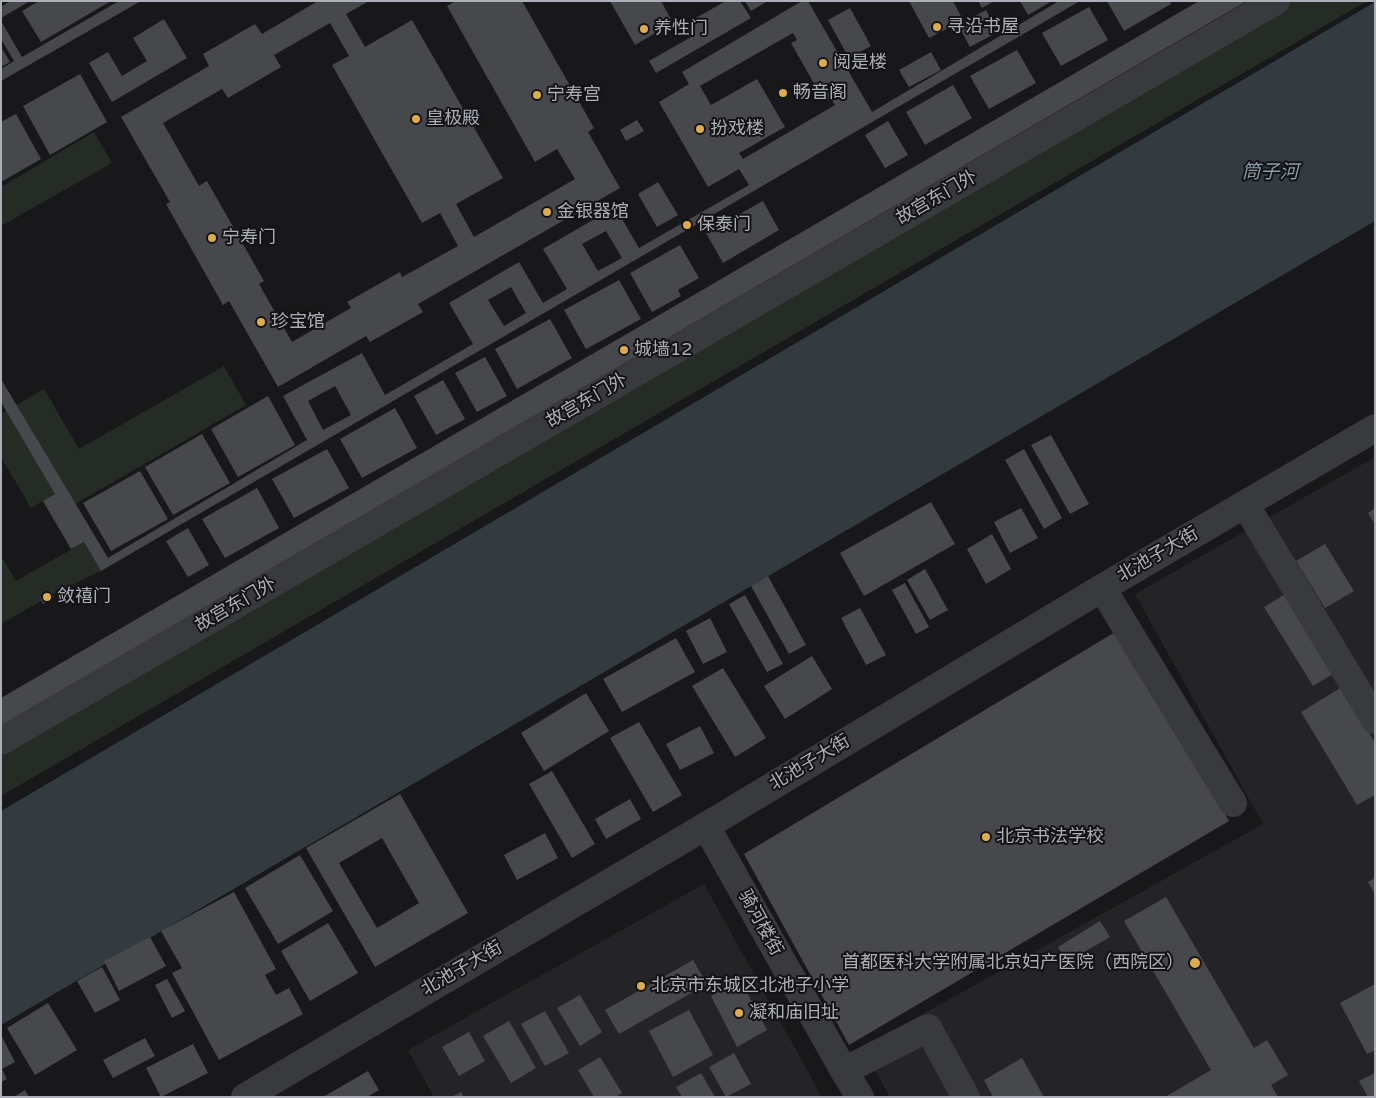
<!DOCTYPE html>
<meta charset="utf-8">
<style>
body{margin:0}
#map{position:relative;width:1376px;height:1098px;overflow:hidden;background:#18181a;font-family:"Varela Round",sans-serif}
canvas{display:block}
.frame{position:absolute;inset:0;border:2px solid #acafb8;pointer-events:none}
</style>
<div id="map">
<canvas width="1376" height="1098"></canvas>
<div class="frame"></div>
</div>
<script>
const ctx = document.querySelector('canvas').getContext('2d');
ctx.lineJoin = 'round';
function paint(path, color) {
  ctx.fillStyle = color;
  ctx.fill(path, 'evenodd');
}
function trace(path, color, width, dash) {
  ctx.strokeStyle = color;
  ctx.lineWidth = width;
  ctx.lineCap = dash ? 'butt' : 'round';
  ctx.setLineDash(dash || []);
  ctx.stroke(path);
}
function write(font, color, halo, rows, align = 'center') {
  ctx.font = font + ' "Varela Round","Noto Sans SC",sans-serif';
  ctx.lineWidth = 4;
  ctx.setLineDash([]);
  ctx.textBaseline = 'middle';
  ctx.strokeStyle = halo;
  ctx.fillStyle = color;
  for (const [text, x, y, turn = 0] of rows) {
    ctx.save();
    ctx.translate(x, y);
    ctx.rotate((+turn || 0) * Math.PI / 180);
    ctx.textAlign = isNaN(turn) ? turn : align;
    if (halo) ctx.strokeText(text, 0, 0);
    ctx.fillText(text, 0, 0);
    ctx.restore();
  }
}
const built = new Path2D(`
 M1375,457V1097H890L862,1048L1263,824L1135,594Z
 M704,884L822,1097H434L408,1050Z`);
const green = new Path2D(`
 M1283,1H1367L1,796V747Z
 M94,132L112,163L1,226V187Z
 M224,366L246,405L65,510L55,494L31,508L1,457V414L44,389L79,449Z
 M84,542L101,571L53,594L51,591L40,598L41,601L1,624V556L16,581Z`);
const water = new Path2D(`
 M1375,2V221L1,1025V811Z`);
const building = new Path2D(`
 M10,1H30L1,18V7Z
 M39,1H111L41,42L22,11Z
 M119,1H141L1,81V69L14,61L1,39V21L22,57Z
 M318,1H369L346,14L365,47L412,20L503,178L456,204L474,237L575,179L557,149L535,162L447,6L456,1H522L594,128L588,132L620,188L418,304L423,312L370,342L366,336L278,387L229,301L223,305L166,204L170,202L121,117L209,66L203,54L255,24L262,34ZM330,23L349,56L332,65L422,223L440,213L458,246L402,277L400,272L347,302L351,308L292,342L259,284L264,281L207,181L199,186L163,123L222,89L228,98L281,67L274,55Z
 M610,1H661L673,23L635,45Z
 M726,1H740L751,18L656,73L649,61L691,37L683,25Z
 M745,1H768L751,11Z
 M802,1H808L872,112L1059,1H1080L101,571L84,542L71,549L43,501L55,494L1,402V379L108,558L307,440L283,396L362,353L385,395L473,344L449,303L519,262L543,303L567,289L543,249L615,207L639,248L749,185L739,169L708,187L659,102L689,84L682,72ZM793,33L797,40L791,43L824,101L830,98L835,105L743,159L739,153L785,127L757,79L711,105L700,86ZM606,231L622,258L598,271L582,244ZM511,287L526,313L504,326L488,300ZM335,386L351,415L323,430L308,401Z
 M909,1H953L963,20L929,38Z
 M978,1H994L982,8Z
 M1020,1H1052L1028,15Z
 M1107,1H1170L1171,4L1124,31Z
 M1199,1H1247L1,726V698Z
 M1089,7L1108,40L1061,66L1042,33Z
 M850,8L871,46L849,58L828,20Z
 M986,10L998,32L970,47L958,25Z
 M164,19L187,58L112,102L89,63L108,52L122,76L147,61L133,38Z
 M1,47L10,62L1,67Z
 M1017,50L1036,83L989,109L970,76Z
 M931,52L941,70L909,87L899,70Z
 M80,74L107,122L50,155L23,106Z
 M953,85L972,118L925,145L906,112Z
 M16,114L41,159L1,182V122Z
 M637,120L644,131L626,141L620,130Z
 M888,121L908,155L885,168L865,135Z
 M658,182L678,215L657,227L638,194Z
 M763,201L779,230L723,263L706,233Z
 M680,245L699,278L678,290L681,296L652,312L630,273Z
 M619,280L641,319L586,349L564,310Z
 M550,319L572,358L517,389L495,349Z
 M485,357L507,396L477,412L455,373Z
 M443,380L465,419L436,435L414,396Z
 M268,396L295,445L238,477L211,429Z
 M395,408L417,448L362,478L340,439Z
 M202,434L230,483L173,515L145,467Z
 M1051,435L1089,504L1070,514L1031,445Z
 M327,449L349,488L294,518L272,479Z
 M1024,449L1062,518L1044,529L1005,460Z
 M140,471L168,519L111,551L83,503Z
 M257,488L279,528L225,558L202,519Z
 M931,502L955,544L864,596L840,553Z
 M1021,508L1038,538L1010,553L994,522Z
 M1375,508V524L1368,513Z
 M188,528L209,565L188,577L166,541Z
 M992,534L1011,569L986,584L967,549Z
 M1325,544L1354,591L1325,608L1296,561Z
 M925,569L948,610L930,620L907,580Z
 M768,576L806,645L789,654L751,586Z
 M905,583L929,627L916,634L892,590Z
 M51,591L54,597L43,604L40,598Z
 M1289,592L1338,671L1313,686L1264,607Z
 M745,595L783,664L767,672L729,604Z
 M860,608L886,655L866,665L841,618Z
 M710,618L727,652L703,664L686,631Z
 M1117,631L1229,821L849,1045L744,854Z
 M676,638L695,672L622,712L603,679Z
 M812,656L832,689L785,719L764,686Z
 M723,668L766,738L735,757L692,686Z
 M1342,687L1375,743V795L1357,805L1301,712Z
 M586,693L609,731L544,771L521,733Z
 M639,722L682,795L653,812L610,738Z
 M700,726L714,753L680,770L666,744Z
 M552,771L595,844L572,858L529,784Z
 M400,794L468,913L375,967L306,848ZM382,838L419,903L377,928L339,863Z
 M630,799L641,819L606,839L595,819Z
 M545,833L558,858L517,880L504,855Z
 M300,855L333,911L278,944L245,888Z
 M1375,878V894L1368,882Z
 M234,892L276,969L265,975L276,995L289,988L303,1014L219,1060L172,973L182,968L161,931Z
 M1166,897L1254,1048L1267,1040L1288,1075L1271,1085L1278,1097H1165L1211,1070L1124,921Z
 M1100,921L1110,937L1067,962L1058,947Z
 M328,923L358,973L310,1001L281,951Z
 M150,937L166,966L119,991L104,961Z
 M693,960L707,984L619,1034L605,1010Z
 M102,967L120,1000L95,1013L77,981Z
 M167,979L185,1011L172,1018L155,985Z
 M740,979L767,1030L737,1047L711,996Z
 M1375,984V1050L1367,1054L1340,1003Z
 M580,995L602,1032L580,1046L557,1008Z
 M48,1003L77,1050L35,1075L7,1028Z
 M689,1010L713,1055L673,1077L649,1031Z
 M545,1011L569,1053L545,1066L521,1024Z
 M509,1021L536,1068L511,1083L483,1036Z
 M469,1032L485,1061L459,1076L442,1047Z
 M1,1035L15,1062L2,1069L7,1079L1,1082Z
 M145,1038L155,1056L113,1078L103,1060Z
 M193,1044L208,1073L161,1097L146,1068Z
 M734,1053L751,1084L726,1097L709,1067Z
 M600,1057L622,1093L615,1097H594L578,1070Z
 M1022,1058L1044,1097H993L984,1080Z
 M368,1071L379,1090L367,1097H323Z
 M701,1073L715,1097H682L676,1087Z
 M1375,1073V1097H1368L1359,1081Z
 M25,1090L29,1097H14Z
 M461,1092L464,1097H452Z`);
const minor = new Path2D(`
 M1245,504L1375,720
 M1102,588L1233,803
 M1,741L1276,1
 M706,826L844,1071L860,1097
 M844,1071L928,1028L966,1097
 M245,1097L706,826L1102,588L1375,428`);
const markers = [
 [937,27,5,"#ddad4d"],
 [644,29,5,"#ddad4d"],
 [823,63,5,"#ddad4d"],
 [783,93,5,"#ddad4d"],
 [537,95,5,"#ddad4d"],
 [416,119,5,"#ddad4d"],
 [700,129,5,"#ddad4d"],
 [547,212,5,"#ddad4d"],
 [687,225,5,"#ddad4d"],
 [212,238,5,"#ddad4d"],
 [261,322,5,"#ddad4d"],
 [624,350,5,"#ddad4d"],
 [47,597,5,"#ddad4d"],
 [986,837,5,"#ddad4d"],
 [1195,963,6,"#ddad4d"],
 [641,986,5,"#ddad4d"],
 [739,1013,5,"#ddad4d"]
];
const poiNames = [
 ["寻沿书屋",947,27],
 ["养性门",654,29],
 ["阅是楼",833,63],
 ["畅音阁",793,93],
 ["宁寿宫",547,95],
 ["皇极殿",426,119],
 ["扮戏楼",710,129],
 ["金银器馆",557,212],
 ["保泰门",697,225],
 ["宁寿门",222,238],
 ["珍宝馆",271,322],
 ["城墙12",634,350],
 ["敛禧门",57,597],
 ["北京书法学校",996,837],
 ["首都医科大学附属北京妇产医院（西院区）",1184,963,"right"],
 ["北京市东城区北池子小学",651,986],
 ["凝和庙旧址",749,1013]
];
const streetNames = [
 ["故宫东门外",937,198,-30],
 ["故宫东门外",587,401,-30],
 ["北池子大街",1158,555,-30],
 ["故宫东门外",236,605,-30],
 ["北池子大街",810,763,-31],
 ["骑河楼街",760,923,61],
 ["北池子大街",462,969,-30]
];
const waterNames = [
 ["筒子河",1270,173]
];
paint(built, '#242427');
paint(green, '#242c25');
paint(water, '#333b41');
paint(building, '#47484c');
trace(minor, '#393a3e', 28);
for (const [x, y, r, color] of markers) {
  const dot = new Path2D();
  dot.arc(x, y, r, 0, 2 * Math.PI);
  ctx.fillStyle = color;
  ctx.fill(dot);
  trace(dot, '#131315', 2);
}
write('18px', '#acafb8', '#131315', poiNames, 'left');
write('18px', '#acafb8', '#131315', streetNames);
write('italic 19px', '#879caf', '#131315', waterNames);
</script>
